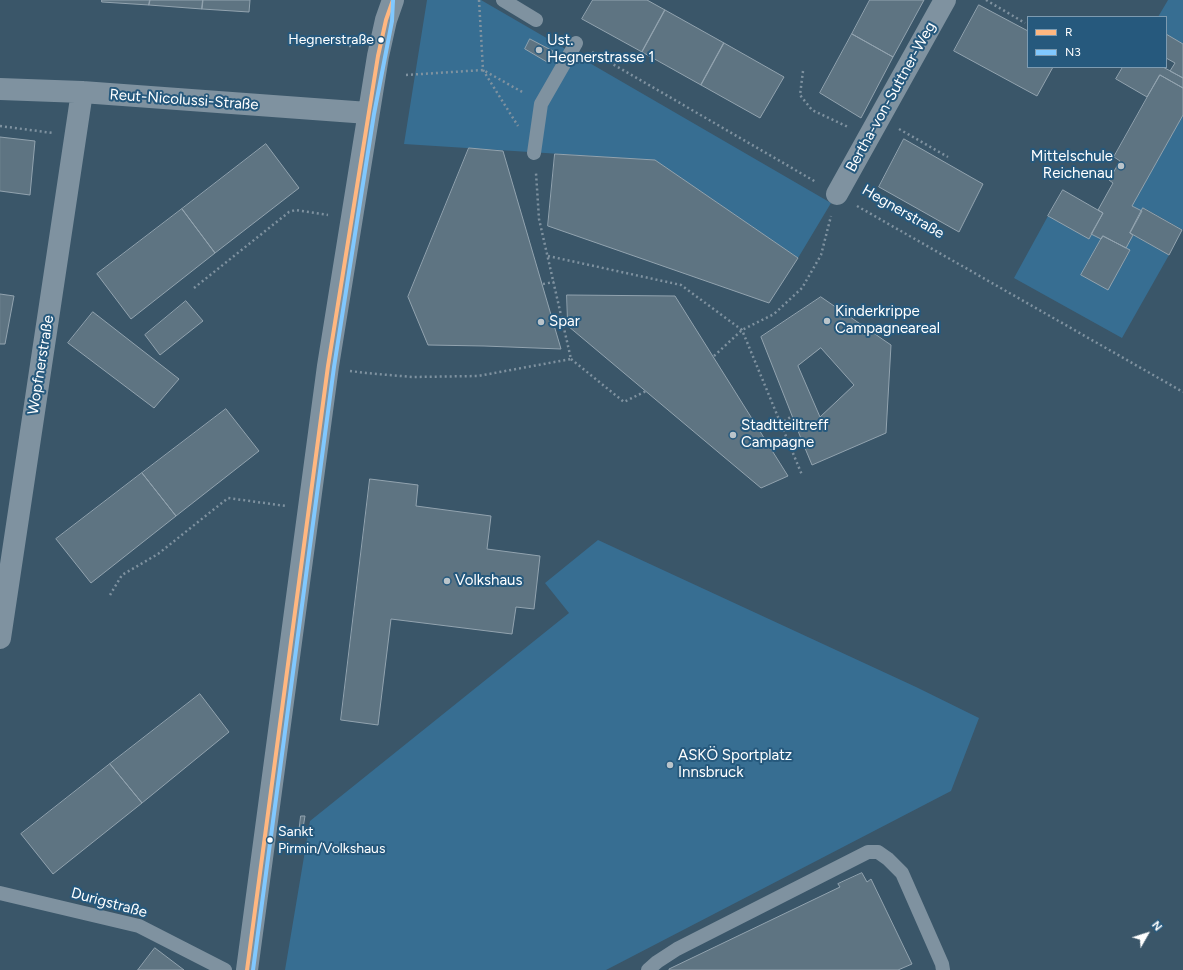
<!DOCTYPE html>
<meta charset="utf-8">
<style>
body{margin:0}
#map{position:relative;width:1183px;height:970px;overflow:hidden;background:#3a5669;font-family:Figtree,sans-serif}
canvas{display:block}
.legend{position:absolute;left:1027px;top:16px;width:140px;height:52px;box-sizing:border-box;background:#26597d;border:1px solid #7d9bb1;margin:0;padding:5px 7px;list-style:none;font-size:12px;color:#fff}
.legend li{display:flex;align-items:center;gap:8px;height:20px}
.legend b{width:20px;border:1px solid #7d9bb1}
.north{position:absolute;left:1127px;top:914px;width:40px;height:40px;-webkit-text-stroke:3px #26597d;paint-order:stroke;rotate:51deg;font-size:11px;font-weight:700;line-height:16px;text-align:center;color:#fff}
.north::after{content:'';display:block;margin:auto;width:14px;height:18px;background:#fff;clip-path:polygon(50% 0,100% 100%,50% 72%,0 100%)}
</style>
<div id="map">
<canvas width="1183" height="970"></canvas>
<ul class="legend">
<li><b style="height:5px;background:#ffb780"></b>R</li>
<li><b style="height:5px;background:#80c8ff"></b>N3</li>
</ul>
<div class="north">N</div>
</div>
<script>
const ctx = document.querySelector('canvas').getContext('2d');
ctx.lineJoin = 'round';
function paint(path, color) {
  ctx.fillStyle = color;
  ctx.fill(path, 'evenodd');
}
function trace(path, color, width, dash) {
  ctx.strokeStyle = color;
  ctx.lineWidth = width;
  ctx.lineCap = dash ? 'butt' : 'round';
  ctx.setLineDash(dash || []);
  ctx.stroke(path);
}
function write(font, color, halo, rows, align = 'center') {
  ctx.font = font + ' Figtree,sans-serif';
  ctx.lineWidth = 4;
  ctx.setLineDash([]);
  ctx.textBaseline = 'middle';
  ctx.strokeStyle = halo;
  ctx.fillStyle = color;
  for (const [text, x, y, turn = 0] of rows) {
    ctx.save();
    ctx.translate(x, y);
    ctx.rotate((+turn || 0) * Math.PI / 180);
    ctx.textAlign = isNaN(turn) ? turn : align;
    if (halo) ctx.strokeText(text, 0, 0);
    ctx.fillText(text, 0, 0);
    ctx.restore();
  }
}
const green = new Path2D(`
 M427,0H481L831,203L798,258L655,160L404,144Z
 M1168,0H1183V44L1166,34V17H1158Z
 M1183,115V230L1144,208L1142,211L1132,206Z
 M1048,216L1089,239L1091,234L1101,239L1081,275L1108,289L1130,251L1126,248L1133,235L1169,255L1122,338L1014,278Z
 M598,540L916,687L979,718L951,791L606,970H285L310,821L569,613L545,583Z`);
const building = new Path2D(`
 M102,0H150L149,5L102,2Z
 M150,0H203L202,9L149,5Z
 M203,0H250L249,12L202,9Z
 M593,0H647L665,10L642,52L582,19Z
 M870,0H924L893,57L852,34Z
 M979,5L1028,31V67H1053L1037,96L954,51Z
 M665,10L724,43L701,85L642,52Z
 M852,34L893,57L861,118L820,93Z
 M1166,34L1183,44V78L1170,71L1175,63L1166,58Z
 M530,39L553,51L547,62L525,49Z
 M724,43L784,77L760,118L701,85Z
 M1123,67H1163L1183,78V88L1160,75L1147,97L1116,79Z
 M1160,75L1183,88V115L1132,206L1142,211L1130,233L1133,235L1126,248L1103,236L1101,239L1091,234L1103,213L1098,210L1113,183L1109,180L1120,161L1114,157Z
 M0,137L35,141L30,195L0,191Z
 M904,139L983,184L959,232L879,187Z
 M266,144L299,188L215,253L182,209Z
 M469,148L503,151L561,349L484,346L428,345L408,297Z
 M555,154L655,160L798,258L769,303L548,226Z
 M1063,190L1103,213L1089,239L1048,216Z
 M1143,208L1182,230L1169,255L1130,233Z
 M182,209L215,253L131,319L97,274Z
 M1103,236L1130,250L1108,290L1081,275Z
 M0,294L14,296L5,344H0Z
 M567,295L675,296L788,476L761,488L568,326Z
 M821,297L891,345L886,433L812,465L800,436L761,337ZM821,348L854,385L820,417L798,366Z
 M186,301L203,321L160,355L145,335Z
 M93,312L179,379L154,408L68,343Z
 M226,409L259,451L176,516L142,473Z
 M142,473L176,516L91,583L56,539Z
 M370,479L418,485L416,506L491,516L487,549L540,556L534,609L516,607L512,634L391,619L378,725L341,720Z
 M200,694L229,732L142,803L110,764Z
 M110,764L142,803L53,874L21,834Z
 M301,816H305L302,834L299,833Z
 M862,873L867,882L871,879L912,964L898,970H669V969L840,887L838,884Z
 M155,948L184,970H138Z`);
const path = new Path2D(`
 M479,0L483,70L518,126
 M986,0L1025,23
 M349,46H353
 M592,52L816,182
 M803,71L800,95L812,110L848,127
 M406,75L483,70L524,93
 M0,126L53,133
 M899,129L948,157
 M857,206L1183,392
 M548,256L681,285L742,330L802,475
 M543,284L554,282
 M194,288L289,212L295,210L328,215
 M714,356L742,330L774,314L802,288L821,255L831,216
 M571,359L624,402L646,391
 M350,371L366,373L412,377L478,376L571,359L539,219L536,173
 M780,424L792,416
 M110,595L122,575L158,554L228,498L286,506`);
const service = new Path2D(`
 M503,0L536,20
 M534,153L541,104L576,43
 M0,893L139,926L225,970
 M648,970L657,962L677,949L868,852H878L888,859L902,873L942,964L943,970`);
const minor = new Path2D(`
 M0,89L82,92L368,113
 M837,194L945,0
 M0,638L82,92
 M247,970L328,366L378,56L386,20L393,0`);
const bus1 = new Path2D(`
 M247,970L328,366L378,56L386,20L393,0`);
const bus2 = new Path2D(`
 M253,970L334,367L374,114L392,21L393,0`);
const markers = [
 [381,40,3.5,"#fff"],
 [539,50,4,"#bac4ca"],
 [1121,166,4,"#bac4ca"],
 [827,321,4,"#bac4ca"],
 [541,322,4,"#bac4ca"],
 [733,435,4,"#bac4ca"],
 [447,581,4,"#bac4ca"],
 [670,765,4,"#bac4ca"],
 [270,840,3.5,"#fff"]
];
const busNames = [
 ["Hegnerstraße",374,40],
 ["Sankt",278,832,"left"],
 ["Pirmin/Volkshaus",278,849,"left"]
];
const poiNames = [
 ["Ust.",547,41],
 ["Hegnerstrasse 1",547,58],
 ["Mittelschule",1113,157,"right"],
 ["Reichenau",1113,174,"right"],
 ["Kinderkrippe",835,312],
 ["Campagneareal",835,329],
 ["Spar",549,322],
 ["Stadtteiltreff",741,426],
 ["Campagne",741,443],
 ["Volkshaus",455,581],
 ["ASKÖ Sportplatz",678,756],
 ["Innsbruck",678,773]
];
const streetNames = [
 ["Bertha-von-Suttner-Weg",891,97,-61],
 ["Reut-Nicolussi-Straße",184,100,4],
 ["Hegnerstraße",903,212,30],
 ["Wopfnerstraße",41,365,-81],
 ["Durigstraße",109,903,15]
];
paint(green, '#376e92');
paint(building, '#5e7482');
trace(building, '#92a3af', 1);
trace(path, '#7f92a0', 2.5, [2, 3]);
trace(service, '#7f92a0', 14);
trace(minor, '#7f92a0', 22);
trace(bus1, '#ffb780', 4);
trace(bus2, '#80c8ff', 4);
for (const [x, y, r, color] of markers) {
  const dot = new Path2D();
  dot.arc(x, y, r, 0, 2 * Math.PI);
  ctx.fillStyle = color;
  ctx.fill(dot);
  trace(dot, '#26597d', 1.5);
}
write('14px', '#fff', '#26597d', busNames, 'right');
write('15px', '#fff', '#26597d', poiNames, 'left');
write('15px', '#fff', '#26597d', streetNames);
</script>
